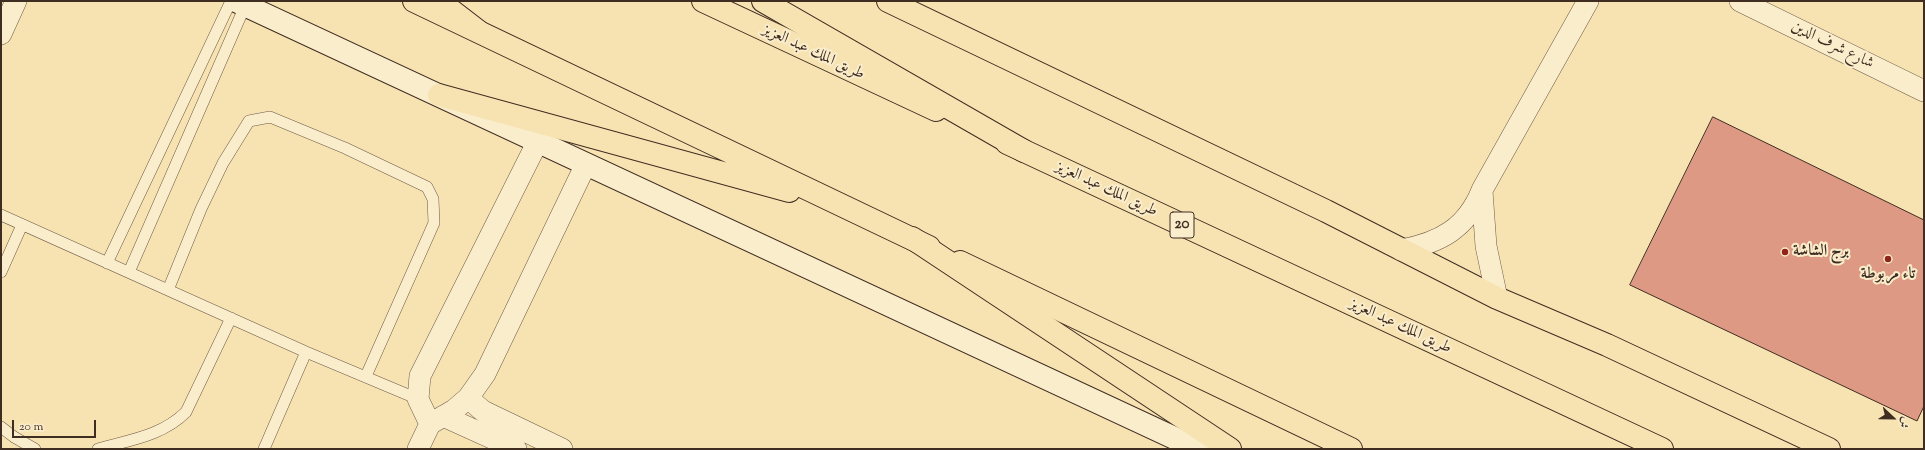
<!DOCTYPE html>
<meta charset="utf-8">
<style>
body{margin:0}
#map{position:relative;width:1925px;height:450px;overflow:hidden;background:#f7e3b1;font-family:"Sorts Mill Goudy",Amiri,serif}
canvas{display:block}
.frame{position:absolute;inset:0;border:2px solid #402d22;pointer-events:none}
.north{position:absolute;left:1873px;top:398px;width:40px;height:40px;-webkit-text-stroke:3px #faedcc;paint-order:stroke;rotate:112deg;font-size:11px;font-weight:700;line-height:16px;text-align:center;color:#402d22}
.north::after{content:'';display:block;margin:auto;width:14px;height:18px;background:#402d22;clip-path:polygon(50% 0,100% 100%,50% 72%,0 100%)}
.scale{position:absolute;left:12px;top:420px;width:84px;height:18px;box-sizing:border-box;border:2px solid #402d22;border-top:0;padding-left:5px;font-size:12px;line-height:14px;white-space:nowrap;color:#402d22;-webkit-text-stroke:3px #faedcc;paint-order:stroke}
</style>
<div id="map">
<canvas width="1925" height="450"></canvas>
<div class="frame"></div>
<div class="north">ش</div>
<div class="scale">20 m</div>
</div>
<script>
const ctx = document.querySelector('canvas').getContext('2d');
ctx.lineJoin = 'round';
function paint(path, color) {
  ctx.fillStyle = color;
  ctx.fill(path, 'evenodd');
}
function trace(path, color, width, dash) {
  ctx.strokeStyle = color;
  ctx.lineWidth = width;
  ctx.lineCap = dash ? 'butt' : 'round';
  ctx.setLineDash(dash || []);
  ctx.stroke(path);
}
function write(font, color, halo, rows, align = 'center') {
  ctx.font = font + ' "Sorts Mill Goudy",Amiri,serif';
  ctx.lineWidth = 4;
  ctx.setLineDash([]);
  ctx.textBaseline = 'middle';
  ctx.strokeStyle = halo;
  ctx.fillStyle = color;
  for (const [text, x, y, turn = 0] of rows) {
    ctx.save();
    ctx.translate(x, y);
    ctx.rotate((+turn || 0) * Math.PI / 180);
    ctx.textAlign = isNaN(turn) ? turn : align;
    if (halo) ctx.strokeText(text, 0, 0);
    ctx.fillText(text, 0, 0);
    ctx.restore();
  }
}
const building = new Path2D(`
 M1713,117L1924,220V406L1917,421L1630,285Z`);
const service = new Path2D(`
 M1,215L306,352L418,399
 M107,263L231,1
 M1,272L22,225
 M129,272L245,6
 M168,290L201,209L223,163L249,121L270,117L345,148L427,187L433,199L434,223L366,376
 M1,427L14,437L35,449
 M98,449C129,440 162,436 186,412L231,318
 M264,449L306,352`);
const minor = new Path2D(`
 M1740,1L1924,91
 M1,34L16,1
 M1482,191L1486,246L1497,298
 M1401,250C1440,243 1467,228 1482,190L1588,1
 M468,398L483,411L562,449
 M443,416L516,449
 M430,424L418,399L420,376L538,141
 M418,449L430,424L454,410L468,398L485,374L586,164`);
const secondary = new Path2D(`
 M236,1L1198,449`);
const primary = new Path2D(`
 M414,1L929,247
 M703,1L936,110
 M888,1L1326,211L1497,298L1607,345L1829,449
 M439,95L789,191
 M1007,143L1662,449
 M960,262L1351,449`);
const trunk = new Path2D(`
 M439,1L478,31
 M763,1L1024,151
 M912,238L1230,449`);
const markers = [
 [1785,252,4,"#8f2418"],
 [1888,259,4,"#8f2418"]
];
const shields = [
 [1182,225,24]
];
const shieldNames = [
 ["20",1182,225]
];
const streetNames = [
 ["شارع شرف الدين",1832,46,26],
 ["طريق الملك عبد العزيز",813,53,25],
 ["طريق الملك عبد العزيز",1106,190,25],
 ["طريق الملك عبد العزيز",1400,327,25]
];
const poiNames = [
 ["برج الشاشة",1793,252],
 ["تاء مربوطة",1888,275,"center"]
];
paint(building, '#dd9984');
trace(building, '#402d22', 1);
trace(service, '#6e5a46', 12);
trace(minor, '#6e5a46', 22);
trace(secondary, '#402d22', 24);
trace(primary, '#402d22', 24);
trace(trunk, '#402d22', 24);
trace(service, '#faedcc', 11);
trace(minor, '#faedcc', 21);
trace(secondary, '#faedcc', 22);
trace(primary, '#f7e3b1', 22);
trace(trunk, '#f7e3b1', 22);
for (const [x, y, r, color] of markers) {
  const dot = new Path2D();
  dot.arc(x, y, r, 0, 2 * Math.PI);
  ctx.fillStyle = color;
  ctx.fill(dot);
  trace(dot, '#faedcc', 1.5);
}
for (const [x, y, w] of shields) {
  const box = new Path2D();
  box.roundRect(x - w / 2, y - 13, w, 26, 3);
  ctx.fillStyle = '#faedcc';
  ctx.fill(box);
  trace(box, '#402d22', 1);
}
write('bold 15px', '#402d22', null, shieldNames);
write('16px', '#402d22', '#faedcc', streetNames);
write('bold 16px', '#402d22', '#faedcc', poiNames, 'left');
</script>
